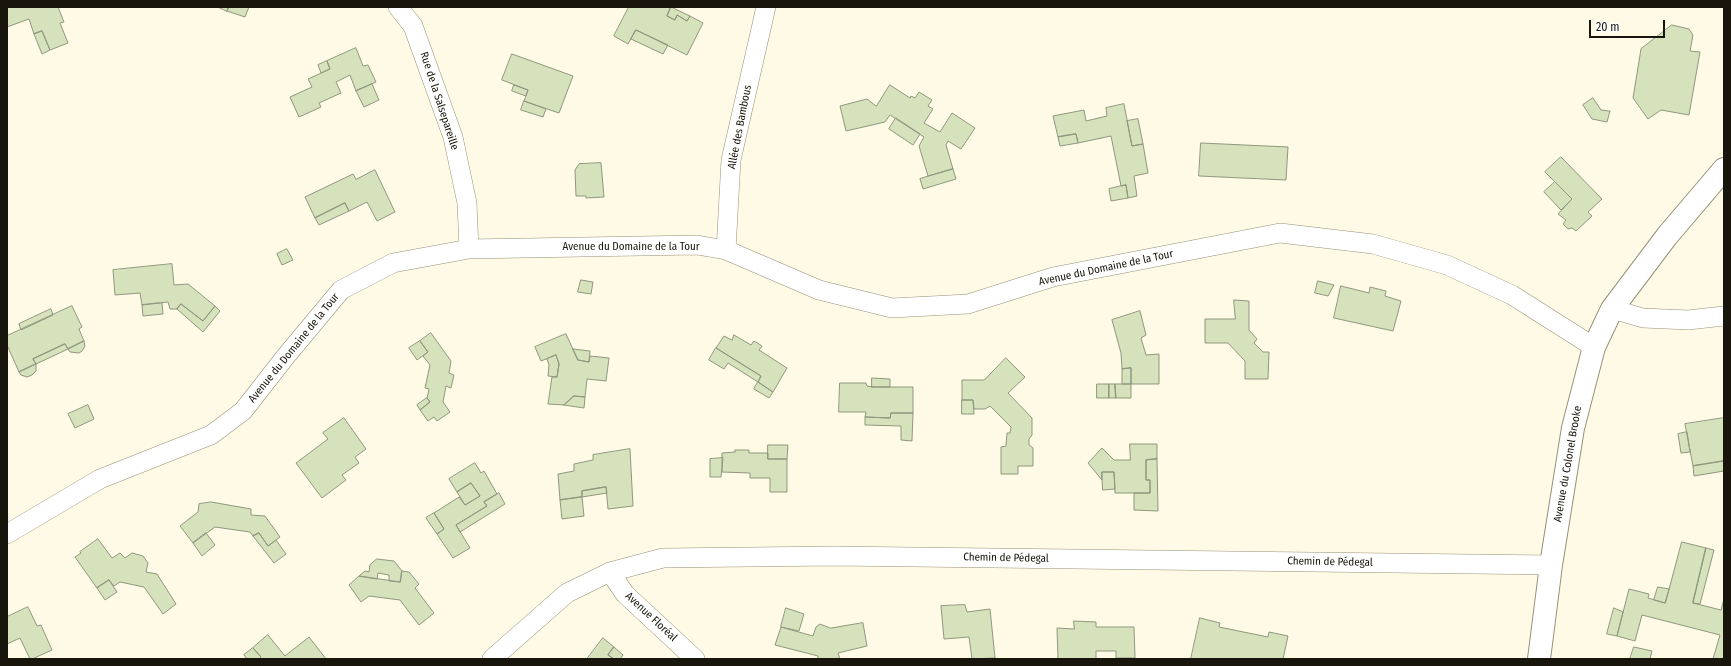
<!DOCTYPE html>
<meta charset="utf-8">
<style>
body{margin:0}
#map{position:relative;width:1731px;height:666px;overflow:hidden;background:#fffae5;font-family:"Fira Sans Condensed",sans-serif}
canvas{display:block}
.frame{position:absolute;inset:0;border:8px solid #17150c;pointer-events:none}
.scale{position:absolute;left:1589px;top:20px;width:76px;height:18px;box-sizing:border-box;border:2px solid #17150c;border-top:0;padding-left:5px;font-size:12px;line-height:14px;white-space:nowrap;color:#17150c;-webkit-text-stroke:3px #fff;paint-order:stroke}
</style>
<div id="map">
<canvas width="1731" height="666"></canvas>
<div class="frame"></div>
<div class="scale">20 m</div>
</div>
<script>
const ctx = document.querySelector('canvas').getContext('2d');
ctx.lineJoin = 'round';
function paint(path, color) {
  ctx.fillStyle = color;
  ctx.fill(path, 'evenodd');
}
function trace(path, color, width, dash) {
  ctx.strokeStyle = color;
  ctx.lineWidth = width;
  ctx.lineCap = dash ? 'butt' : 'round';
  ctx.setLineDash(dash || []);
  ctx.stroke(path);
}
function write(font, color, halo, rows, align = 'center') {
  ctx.font = font + ' "Fira Sans Condensed",sans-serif';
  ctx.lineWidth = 3;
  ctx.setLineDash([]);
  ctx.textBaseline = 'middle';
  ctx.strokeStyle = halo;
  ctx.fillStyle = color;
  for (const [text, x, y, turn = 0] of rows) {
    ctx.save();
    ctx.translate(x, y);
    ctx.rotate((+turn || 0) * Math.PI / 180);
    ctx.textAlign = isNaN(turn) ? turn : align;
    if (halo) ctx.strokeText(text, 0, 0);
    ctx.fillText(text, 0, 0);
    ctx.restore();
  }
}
const building = new Path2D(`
 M7,7H58L64,22L60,23L68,43L50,50L42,31L34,34L29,19L7,27Z
 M218,7H229L227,11Z
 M229,7H249L245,17L227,11Z
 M629,7H671L667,16L675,20L677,15L687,21L690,16L703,23L687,55L636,30L628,44L614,36Z
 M671,7L690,16L687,21L677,15L675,20L667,16Z
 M1672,25L1689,29L1693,35L1690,51L1700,52L1689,115L1661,110L1648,119L1633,98L1641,49Z
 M636,30L668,45L663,54L631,39Z
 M42,31L50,50L42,54L34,34Z
 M356,48L363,66L368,65L376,82L356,91L350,75L336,82L341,93L319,103L321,107L299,117L290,97L312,87L308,79L330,69L327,61Z
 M512,54L573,76L559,113L524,101L528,90L502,80Z
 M327,61L330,69L321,73L318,65Z
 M372,84L379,100L364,107L356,91Z
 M514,85L528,90L526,96L512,91Z
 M890,85L910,98L911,96L915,98L919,92L932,100L928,106L933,109L924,123L940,132L952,113L975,128L961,149L948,141L946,145L953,169L928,176L919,146L924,137L890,115L885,122L846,131L840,106L867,99L876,106Z
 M1593,98L1601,110L1610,111L1607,122L1592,119L1583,105Z
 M524,101L546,109L543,117L521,110Z
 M1124,104L1132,146L1143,144L1148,173L1134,176L1137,196L1128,198L1126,185L1121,186L1111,136L1078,143L1076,134L1058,137L1053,116L1084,110L1086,121L1107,116L1106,108Z
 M896,118L920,134L913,145L889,129Z
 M1138,119L1143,144L1132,146L1127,121Z
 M1076,134L1078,143L1060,146L1058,137Z
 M1201,143L1288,147L1286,180L1199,176Z
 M1561,157L1602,199L1588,212L1592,216L1576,231L1572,228L1568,229L1563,224L1566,220L1558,214L1572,199L1545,172Z
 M601,163L604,197L586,198V196H576L575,170L579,164Z
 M953,169L956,179L923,189L920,179Z
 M375,170L395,212L377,221L367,202L349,211L345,203L315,218L305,197L353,174L356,179Z
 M1555,182L1572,199L1561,210L1544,192Z
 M1126,185L1128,198L1111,201L1109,189Z
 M345,203L349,211L319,225L315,218Z
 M287,249L293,260L282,265L277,254Z
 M172,264L174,285L188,284L215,306L203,321L181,304L177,309H170L168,302L142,305L140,293L115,295L113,270Z
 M581,280L593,282L591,294L578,292Z
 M1318,281L1334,285L1328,296L1315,293Z
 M1341,286L1369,293L1370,287L1386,291L1385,296L1401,301L1393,331L1334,318Z
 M1234,300L1249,301V330L1257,339L1254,343L1263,352H1269L1268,379H1245V361L1228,343H1205V319H1235Z
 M162,303L163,314L143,316L142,305Z
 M181,304L203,321L215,306L220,311L203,332L177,309Z
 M72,306L82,327L79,329L84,341L68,349L65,344L33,359L36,364L19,372L7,345V336Z
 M51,309L53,315L21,330L19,324Z
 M1140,311L1146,335L1141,338L1146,355L1159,354V384H1131V368L1122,369L1121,353L1112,320Z
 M431,333L451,361L449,373L454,375L451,388L446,386L443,402L450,412L437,421L434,417L428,421L420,410L430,402L427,398L429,389L425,388L430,365L423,356L428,352L420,341Z
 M566,334L578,360L589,362L590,356L609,358L606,381L587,379L585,397L574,396L564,405L548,404L552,377H557L559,364L556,355L541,361L535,347Z
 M734,335L751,345L754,341L759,344L762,346L759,350L787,368L773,392L758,382L761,376L716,348L724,336L732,340Z
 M84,341L85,346L82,351L79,353L70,352L68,349Z
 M420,341L428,352L417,360L409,348Z
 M65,344L68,349L36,364L33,359Z
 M716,348L761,376L758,382L728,363L724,369L709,360Z
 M573,349L590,351L589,362L578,360Z
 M556,355L559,364L557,377L548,376L549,365L547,359Z
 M1006,358L1025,377L1008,393L1032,418V435L1029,439V445L1033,448V466H1018V474H1001V447L1006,446L1007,433H1010L1011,427L990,406L985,409H974L973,400H962V380H984Z
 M36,364V371L32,375L27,377L21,375L19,372Z
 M1131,368V384H1122V369Z
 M872,378L890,379V387H872Z
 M758,382L773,392L769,398L754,389Z
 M840,383H866L867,386L872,387H913V413H891L890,418L865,417L866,412H839Z
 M1097,384H1109V398H1097Z
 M1109,384H1115L1116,398H1109Z
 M1115,384H1131V398H1116Z
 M574,396L585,397L584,408L564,405Z
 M427,398L430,402L420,410L417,405Z
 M962,400H973L974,414H962Z
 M88,405L94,419L75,428L68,414Z
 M891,413H913L912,441L901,440V426L865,425V417L890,418Z
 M344,418L366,449L355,457L359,463L342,475L346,480L322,498L296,463L328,439L323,433Z
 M1724,418V461L1693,466L1685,424Z
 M1687,432L1690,452L1681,453L1678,434Z
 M1130,444H1157V459L1146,460V480H1150V493H1115L1114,472H1102V480L1088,463L1102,448L1114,460H1130Z
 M768,445H788L787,459H768Z
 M630,449L633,506L608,509L606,487L582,491V497L560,500L558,474L574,471V464L593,460V455Z
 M735,450H749V453H768V459H787V492H770V478H750V473L722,472V453L735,452Z
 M723,458L721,477H710V459Z
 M1157,459L1158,511L1134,510V493H1150V480H1146V460Z
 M1724,461V471L1694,476L1693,466Z
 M475,463L481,473L484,471L497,494L484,502L487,506L456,525L470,548L453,558L437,534L444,529L434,513L459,497L465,505L480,496L471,483L457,492L449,479Z
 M1102,472H1114L1115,489L1103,490Z
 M471,483L480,496L465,505L457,492Z
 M606,487L607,493L582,497V491Z
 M499,493L505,504L460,532L456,525L487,506L484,502Z
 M582,497L584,516L562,519L560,500Z
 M211,502L251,509V515L265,516L280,537L268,546L259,533L253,536L250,532L215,527L193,543L180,526L198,512L199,504Z
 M434,513L444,529L437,534L426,518Z
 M206,533L215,545L202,556L193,543Z
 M259,533L268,546L276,540L286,554L274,563L253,536Z
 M98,539L112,558L120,553L125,558L132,553L143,556L148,563L146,572L157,574L176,604L163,614L144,587L120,582L114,586L109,580L97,588L75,557L81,553L80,552Z
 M1682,542L1706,548L1693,603L1721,610L1724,599V659H1713L1720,635L1642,615L1635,641L1617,636L1629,589L1649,594L1648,598L1665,603Z
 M1706,548L1714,550L1700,604L1693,603Z
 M377,559L394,561L402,571L400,582L389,581V575L378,573L377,579L359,576L365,571L369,572L370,565Z
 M402,571L409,572L419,584L415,588L434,613L419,625L400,600L369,596L361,602L349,585L359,576L400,582Z
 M109,580L117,592L105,600L97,588Z
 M1658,587L1669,589L1665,603L1654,600Z
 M965,605L967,612L990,609L995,658L972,659L969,637L944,639L941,606Z
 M28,607L37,626L41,625L52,650L32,659H30L20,638L7,644V617Z
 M786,608L804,614L799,631L781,627Z
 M1614,608L1623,612L1617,636L1607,634Z
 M1200,618L1220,623L1219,627L1268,637L1269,632L1288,636L1283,659H1191Z
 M1074,621L1096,622V627H1134L1135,658H1116V651H1096V659H1058L1057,628L1074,629Z
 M863,623L867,646L838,653L840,659H818V656L775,645L781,627L813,636L816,627L820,624L830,628Z
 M268,635L285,656L309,637L326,659H259L261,657L253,648Z
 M603,638L614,647L608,655L614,659H587Z
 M614,647L623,655L620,659H614L608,655Z
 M1634,647L1652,651L1650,659H1630Z
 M253,648L261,657L259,659H247L244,655Z`);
const minor = new Path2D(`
 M398,7L413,26L453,137L467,203L469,249
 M726,250L731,160L766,7
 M1612,309L1643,318L1688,320L1724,316
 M7,534L100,479L211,435L243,411L286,356L341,290L393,263L469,249L697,245L726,250L819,290L892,308L968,304L1053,277L1280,233L1373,244L1447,265L1512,295L1594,347
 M610,572L625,594L695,659
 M492,659L567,593L610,572L663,558L834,556L1551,565`);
const secondary = new Path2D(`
 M1539,659L1551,565L1573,428L1594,347L1612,309L1667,236L1724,169`);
const streetNames = [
 ["Rue de la Salsepareille",439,101,72],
 ["Allée des Bambous",740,127,-79],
 ["Avenue du Domaine de la Tour",631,247],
 ["Avenue du Domaine de la Tour",1106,268,-12],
 ["Avenue du Domaine de la Tour",294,348,-51],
 ["Avenue du Colonel Brooke",1568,464,-80],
 ["Chemin de Pédegal",1006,558,1],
 ["Chemin de Pédegal",1330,562,1],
 ["Avenue Floréal",651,617,43]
];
paint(building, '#d5e2bb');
trace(building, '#8f977f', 1);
trace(minor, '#96917a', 20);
trace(secondary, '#96917a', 24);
trace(minor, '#fff', 19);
trace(secondary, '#fff', 22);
write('11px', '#17150c', '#fff', streetNames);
</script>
